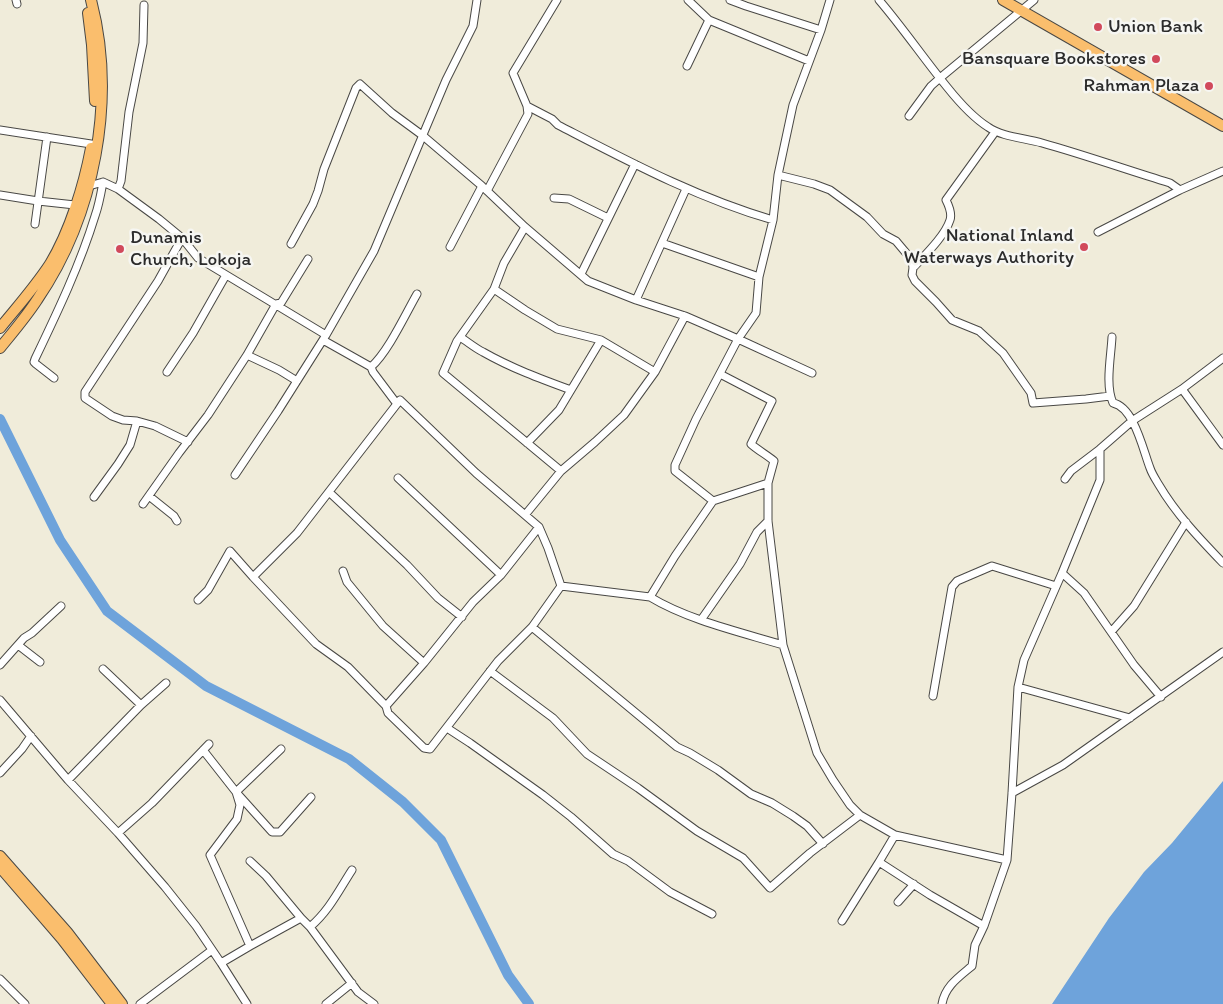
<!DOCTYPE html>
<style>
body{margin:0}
canvas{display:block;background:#f0ecda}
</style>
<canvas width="1223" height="1004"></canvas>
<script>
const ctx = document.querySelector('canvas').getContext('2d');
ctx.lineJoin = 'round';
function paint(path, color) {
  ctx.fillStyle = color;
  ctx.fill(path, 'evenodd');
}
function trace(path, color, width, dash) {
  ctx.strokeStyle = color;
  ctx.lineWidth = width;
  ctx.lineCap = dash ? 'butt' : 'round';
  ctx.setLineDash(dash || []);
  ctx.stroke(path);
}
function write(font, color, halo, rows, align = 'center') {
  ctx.font = font + ' Itim,sans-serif';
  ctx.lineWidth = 5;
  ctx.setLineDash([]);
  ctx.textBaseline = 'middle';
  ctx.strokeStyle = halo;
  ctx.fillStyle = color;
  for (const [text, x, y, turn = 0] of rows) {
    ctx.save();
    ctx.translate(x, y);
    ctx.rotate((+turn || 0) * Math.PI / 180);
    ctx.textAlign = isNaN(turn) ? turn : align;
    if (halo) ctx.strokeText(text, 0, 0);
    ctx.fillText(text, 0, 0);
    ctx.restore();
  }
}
const water = new Path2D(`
 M1223,781V1004H1052L1109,918L1132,888L1144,872L1172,843Z`);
const river = new Path2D(`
 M0,419L60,540L107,611L206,686L349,759L403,802L441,840L508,975L529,1004`);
const minor = new Path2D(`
 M16,0L17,4
 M688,0L709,20L809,61
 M730,0L746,6L821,30
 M879,0C903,28 924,59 947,87C959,102 972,117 988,127C1002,137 1025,138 1042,143C1085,155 1127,170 1170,183L1180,190
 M687,66L709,20
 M527,106L552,119L558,125C628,161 697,198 773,220
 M909,116L931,86L940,78L1034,0
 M0,130L91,144
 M778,175L814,184L830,190L867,217L883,234L896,241L912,260L913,268L912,275L915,281L936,302L952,320L979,331L1003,353L1031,393L1033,403L1086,399L1110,396
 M89,186L103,182L118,189L159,219L182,238L198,258L326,335L374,251L446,80L473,26L477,0
 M118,189L121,181L129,112L143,43L144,5
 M487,191L528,114L527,106L513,73L557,0
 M0,195L38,201L75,205
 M554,198L569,199L608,218
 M35,224L47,137
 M525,227L504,263L494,289L457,341L443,373L561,471
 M1098,232L1180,190L1223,171
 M182,238L158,281L85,392V398L112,416L123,420L137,421L155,426L188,442
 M662,243L759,277
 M291,244L313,204L318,191L324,169L356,88L360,84L392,113L422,135L482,186L525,227L588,281L636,300L685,316L738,339L812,373
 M450,247L482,186
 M913,268C924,256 945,236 950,220C952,214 949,206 946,200L995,132
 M581,274L635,164
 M494,289L525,310L557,329L601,340L655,372
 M636,300L686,189
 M460,337C468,342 475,348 483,352C511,368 541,379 571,390
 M1112,337C1111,357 1105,385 1113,403C1134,407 1143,450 1150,468C1152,474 1156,480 1159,485C1176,514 1200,539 1223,563
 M323,340L371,367L373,372L397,404
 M247,355L279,370L297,381
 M371,367C388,352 405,315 417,294
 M167,372L193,333L226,275
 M720,374L772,401L751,444C759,451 767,455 774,461L768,483
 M54,378L36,364L34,362L35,359C57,313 80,265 95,216C99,205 101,193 103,182
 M1182,389L1223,445
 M527,443L559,410L601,340
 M235,475L278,411L326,335
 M398,478L501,575
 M1065,479L1071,471L1100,449
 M329,492L407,565L438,598L462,617
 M149,496L174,516L177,521
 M94,497L118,464L130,445L137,421
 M713,501L675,471V465L696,419L738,339L756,313L759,277L773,220L778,175L793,105L821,30L830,0
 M143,504L179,453L208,415L247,355L276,304L281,303L308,259
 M525,515L561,471L595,442L624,415L655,372L685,316
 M343,571L347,582L383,626L424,663
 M1062,573L1084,593L1134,665L1161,697
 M253,577L297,533L400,400L476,473L539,527L548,548L561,586
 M561,586L650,597C688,620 740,632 783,645
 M650,597L675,556L713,501L768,483V521L783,645L817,753L833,780L850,805L860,815L895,835L1007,860
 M198,600L208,590L230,551L253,577L316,644L348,667L386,706L388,713L424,748L430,749L498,661L532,627L561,586
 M701,620L740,564L757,532L768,521
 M532,627L677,747L690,753L718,770L751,794L772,803L793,816L807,826L823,844
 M1111,632L1134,606L1186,522
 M18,645L40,662
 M0,665L24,638L32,633L61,606
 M103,669L141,705
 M490,671L553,718L587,754L638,788L697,831L743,858L770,888L810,853L860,815
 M1018,687L1130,718
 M933,696L952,587L957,581L992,566L1056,586
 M0,700L68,780L118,833L165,887L196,926L221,963L247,1004
 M386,706L424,663L473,602L501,575L539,527
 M447,728L470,743L543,795L571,817L613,854L628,861L670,892L712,914
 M203,750L236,792L272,832H280L311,797
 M0,773L22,749L31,736
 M68,780L141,705L166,683
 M1012,793L1063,765L1223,652
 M118,833L152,803L209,744
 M895,835L879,862L930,895L984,926L1007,860L1012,793L1018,687L1024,660L1062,573L1100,480V449L1132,421L1182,389L1223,358
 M250,861L266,876L301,918
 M898,902L914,884
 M842,921L879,862
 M310,927C329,911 339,890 352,870
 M250,946L301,918L310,927L358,992L374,1004
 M221,963L250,946L210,855L237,819L240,805L236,792L281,749
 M0,979L25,1004
 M140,1004L212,950
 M326,1004L352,983
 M942,1004C945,986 959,977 972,966L975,945L984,926`);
const highway = new Path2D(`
 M1003,0L1223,126
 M88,13L92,45L95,101
 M0,328C17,307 35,287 50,264C70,231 84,185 91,148
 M0,348C13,332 26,317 37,300C95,215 117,99 91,0
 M0,856L67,932L122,1004
 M0,867L62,939L112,1004`);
const markers = [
 [1098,27,5,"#d1495b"],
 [1156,59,5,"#d1495b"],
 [1209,86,5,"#d1495b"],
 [1084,247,5,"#d1495b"],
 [120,249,5,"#d1495b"]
];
const poiNames = [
 ["Union Bank",1108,27,"left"],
 ["Bansquare Bookstores",1146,59],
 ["Rahman Plaza",1199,86],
 ["National Inland",1074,236],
 ["Waterways Authority",1074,258],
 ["Dunamis",130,238,"left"],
 ["Church, Lokoja",130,260,"left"]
];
paint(water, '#6ea3db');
trace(river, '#6ea3db', 10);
trace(minor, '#494845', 9);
trace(highway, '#494845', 12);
trace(minor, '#fff', 7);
trace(highway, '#fabe6d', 10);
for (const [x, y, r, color] of markers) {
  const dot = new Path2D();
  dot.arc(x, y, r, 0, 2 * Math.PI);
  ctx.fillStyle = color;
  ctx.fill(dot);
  trace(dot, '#f6f6f2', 2);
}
write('19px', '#2b2b2b', '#f6f6f2', poiNames, 'right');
</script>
